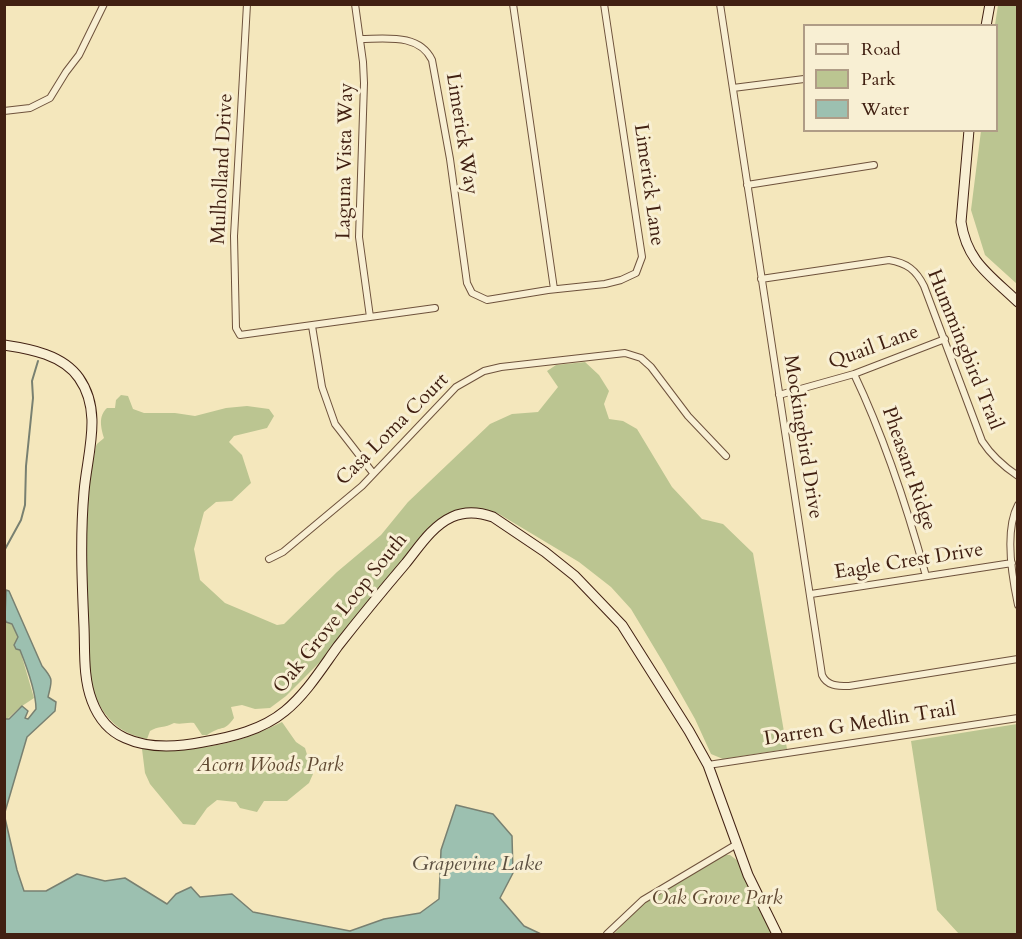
<!DOCTYPE html>
<style>
body{margin:0}
#map{position:relative;width:1022px;height:939px;overflow:hidden;background:#f4e7bc;font-family:Cardo,serif}
canvas{display:block}
.frame{position:absolute;inset:0;border:6px solid #412012;pointer-events:none}
.legend{position:absolute;left:803px;top:24px;width:195px;height:108px;box-sizing:border-box;background:#f8efd3;border:2px solid #af9c86;margin:0;padding:8px 10px;list-style:none;font-size:18px;color:#412012}
.legend li{display:flex;align-items:center;gap:12px;height:30px}
.legend b{width:30px;border:2px solid #af9c86}
</style>
<div id="map">
<canvas width="1022" height="939"></canvas>
<div class="frame"></div>
<ul class="legend">
<li><b style="height:8px;background:#f8efd3"></b>Road</li>
<li><b style="height:16px;background:#bbc591"></b>Park</li>
<li><b style="height:16px;background:#9cc0b0"></b>Water</li>
</ul>
</div>
<script>
const ctx = document.querySelector('canvas').getContext('2d');
ctx.lineJoin = 'round';
function paint(path, color) {
  ctx.fillStyle = color;
  ctx.fill(path, 'evenodd');
}
function trace(path, color, width, dash) {
  ctx.strokeStyle = color;
  ctx.lineWidth = width;
  ctx.lineCap = dash ? 'butt' : 'round';
  ctx.setLineDash(dash || []);
  ctx.stroke(path);
}
function write(font, color, halo, rows, align = 'center') {
  ctx.font = font + ' Cardo,serif';
  ctx.lineWidth = 6;
  ctx.setLineDash([]);
  ctx.textBaseline = 'middle';
  ctx.strokeStyle = halo;
  ctx.fillStyle = color;
  for (const [text, x, y, turn = 0] of rows) {
    ctx.save();
    ctx.translate(x, y);
    ctx.rotate((+turn || 0) * Math.PI / 180);
    ctx.textAlign = isNaN(turn) ? turn : align;
    if (halo) ctx.strokeText(text, 0, 0);
    ctx.fillText(text, 0, 0);
    ctx.restore();
  }
}
const green = new Path2D(`
 M998,5H1017V284L985,255L971,210L981,131L996,130L995,25Z
 M585,362L599,375L609,391L604,404L609,419L623,421L637,429L672,487L702,519L723,524L753,553L787,749L723,759L711,754L695,719L664,664L631,609L611,587L579,562L499,514L480,509H469L447,514L425,532L319,663L286,696L270,708L255,709L242,705L231,707L234,718C225,731 223,726 212,732C202,737 212,735 202,735L194,723C186,722 181,725 174,723C165,728 158,726 150,731L147,739C126,735 111,725 100,706C87,683 89,651 88,626C86,570 81,512 94,457C95,454 95,447 97,444C99,442 102,440 104,438C101,428 98,416 107,408H115L116,400L121,395L128,396L133,409L144,413H175L195,416L226,408L247,406L269,409L274,416L267,428L234,436L229,442L242,455L251,483L232,501L216,502L204,512L194,549L200,580L225,603L277,625L284,624L337,572L381,535L408,502L490,424L512,414L538,412L558,387L547,371L556,365Z
 M4,619L6,622L12,624L18,637L14,645L20,650L34,698L19,708L6,720L4,719Z
 M282,722L296,742L305,748L313,774L309,783L287,801H264L257,812L240,808L236,802L217,800L207,808L195,825L183,824L150,784L145,773L142,749C199,750 230,748 282,722Z
 M1017,724V934H959L937,910L911,741Z
 M725,855H730L738,861L760,909L774,934H614L633,913L649,899Z`);
const water = new Path2D(`
 M6,590L9,591L42,666C54,680 52,680 48,697L56,702L55,711L27,737L5,812V719H9L22,706L28,711L25,718L28,719L36,709C36,693 26,665 20,650L16,649L14,645L18,637L12,624L6,622L5,619Z
 M456,805L493,814L512,836L513,873L500,898L524,926L541,934H5V818L17,870L24,891H46L77,874L105,881L125,878L167,904L176,894L191,887L200,897L232,894L253,912L350,931L384,919L420,913L439,899L441,850Z`);
const stream = new Path2D(`
 M4,551L21,520L25,505L26,466L33,398L32,381L38,361`);
const street = new Path2D(`
 M247,4L234,236L236,328L240,335L435,308
 M355,4L363,62L364,83L359,237L370,317
 M513,4L554,289
 M720,4L822,675C827,686 837,686 849,686L1018,659
 M360,39C385,39 419,33 432,60L450,159L467,283L472,293L487,300L548,290L605,284L621,280L636,273L642,257L604,4
 M733,88L804,79
 M4,111L30,108L50,98L66,72L79,55L104,4
 M747,185L874,165
 M761,279L889,260C907,263 916,270 924,286L982,441C991,455 1003,466 1018,476
 M312,326L322,387L335,424L373,473
 M854,374C885,439 907,507 926,576
 M779,395L854,374L945,339
 M1018,505C1004,531 1012,577 1018,605
 M269,559L283,552L362,486L456,387L484,371L501,367L625,353L641,358L651,367L688,416L726,456
 M811,594L1012,563
 M708,765L1018,718
 M607,934L643,900L737,844`);
const secondary = new Path2D(`
 M986,26L990,4
 M969,130L961,222C967,262 990,275 1018,302
 M4,345C31,349 63,355 79,378C103,412 87,454 84,492C80,537 82,582 84,627C85,651 83,678 92,701C98,717 109,731 125,738C149,749 178,747 203,742C232,737 262,730 285,711C306,694 322,668 338,646C360,618 383,590 406,563C419,547 432,526 452,517C465,511 479,512 493,517L545,552L575,576L622,625L689,731L708,765L748,875L777,934`);
const streetNames = [
 ["Limerick Way",461,134,81],
 ["Laguna Vista Way",346,161,-89],
 ["Mulholland Drive",223,169,-87],
 ["Limerick Lane",648,185,82],
 ["Quail Lane",874,348,-20],
 ["Hummingbird Trail",964,350,68],
 ["Casa Loma Court",393,430,-45],
 ["Mockingbird Drive",802,437,81],
 ["Pheasant Ridge",908,469,71],
 ["Eagle Crest Drive",909,562,-9],
 ["Oak Grove Loop South",341,614,-51],
 ["Darren G Medlin Trail",860,725,-9]
];
const parkNames = [
 ["Acorn Woods Park",270,766],
 ["Oak Grove Park",717,899]
];
const waterNames = [
 ["Grapevine Lake",477,865]
];
paint(green, '#bbc591');
paint(water, '#9cc0b0');
trace(water, '#788071', 1.5);
trace(stream, '#788071', 2);
trace(street, '#6e523c', 8);
trace(secondary, '#412012', 11);
trace(street, '#f8efd3', 6);
trace(secondary, '#f8efd3', 9);
write('20px', '#412012', '#f8efd3', streetNames);
write('italic 20px', '#604932', '#f8efd3', parkNames);
write('italic 21px', '#5c5041', '#f8efd3', waterNames);
</script>
